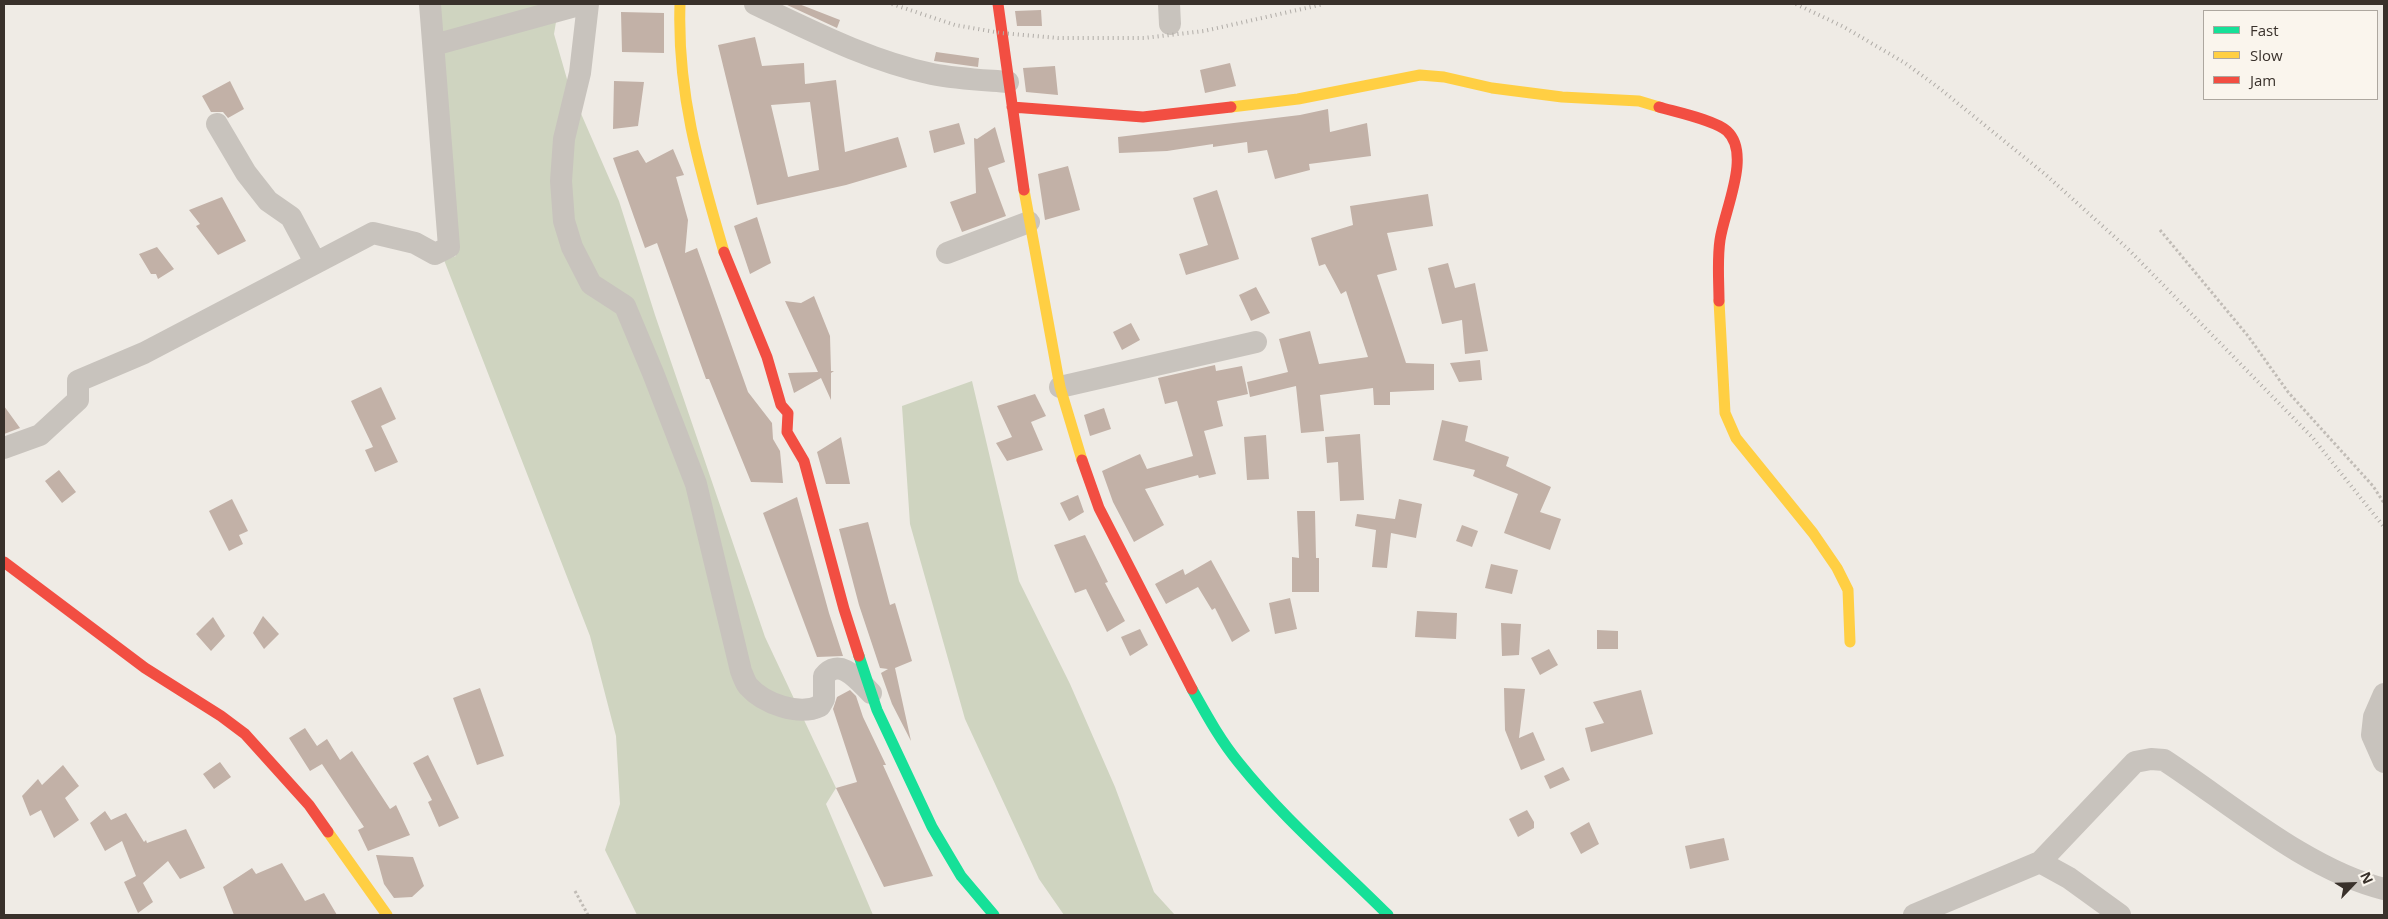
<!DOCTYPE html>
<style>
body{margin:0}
#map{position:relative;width:2388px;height:919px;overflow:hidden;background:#efebe5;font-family:"Open Sans",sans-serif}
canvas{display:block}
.frame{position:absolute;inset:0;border:5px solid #39312b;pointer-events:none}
.legend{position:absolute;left:2203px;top:10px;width:175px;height:90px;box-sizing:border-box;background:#faf5ed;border:1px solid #ada79f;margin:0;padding:6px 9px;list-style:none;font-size:15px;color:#39312b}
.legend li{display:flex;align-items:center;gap:10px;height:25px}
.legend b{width:25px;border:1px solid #ada79f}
.north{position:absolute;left:2328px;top:859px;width:50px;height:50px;-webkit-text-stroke:4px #faf5ed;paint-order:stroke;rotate:66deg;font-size:14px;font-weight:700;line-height:20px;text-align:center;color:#39312b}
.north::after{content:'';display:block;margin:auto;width:18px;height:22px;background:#39312b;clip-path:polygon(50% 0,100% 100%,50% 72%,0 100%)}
</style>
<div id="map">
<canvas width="2388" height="919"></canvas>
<div class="frame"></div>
<ul class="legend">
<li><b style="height:6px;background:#16e098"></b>Fast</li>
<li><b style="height:6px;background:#ffcf43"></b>Slow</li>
<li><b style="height:6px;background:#f24e42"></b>Jam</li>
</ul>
<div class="north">N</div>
</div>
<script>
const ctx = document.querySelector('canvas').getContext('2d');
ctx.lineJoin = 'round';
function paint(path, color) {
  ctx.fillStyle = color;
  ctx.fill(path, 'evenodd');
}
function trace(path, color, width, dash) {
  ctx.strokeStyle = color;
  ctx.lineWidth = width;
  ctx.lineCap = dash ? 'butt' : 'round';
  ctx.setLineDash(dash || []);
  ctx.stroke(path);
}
const green = new Path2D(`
 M435,4H559L554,34L569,86L619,201L655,315L765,637L836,788L826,804L873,915H637L605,850L620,804L616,736L590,636L444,260L456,256Z
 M972,381L1019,581L1070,684L1115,787L1154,892L1175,915H1064L1039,879L965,719L910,524L902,406Z`);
const building = new Path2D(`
 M785,4H799L840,20L837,28Z
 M1041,10L1042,26H1017L1015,11Z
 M621,12L664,13V53L622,52Z
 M755,37L762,66L804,63L805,84L836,80L845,152L898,137L907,167L846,185L757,205L718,45ZM810,102L819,170L788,177L771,105Z
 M936,52L979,58L978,67L934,61Z
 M1230,63L1236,86L1205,93L1200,70Z
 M1055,66L1058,95L1026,92L1023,68Z
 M230,81L244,109L228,118L223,112H211L202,96Z
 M614,81L644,82L638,126L613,129Z
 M1328,109L1330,132L1367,123L1371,156L1309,164L1310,170L1275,179L1267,150L1248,153L1247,142L1213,147V144L1167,151L1119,153L1118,137L1300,115Z
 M959,123L965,144L934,153L929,131Z
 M995,127L1005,162L988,168L1006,216L962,232L950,202L976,193L974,138L977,139Z
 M673,149L684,175L676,177L688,220L685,253L697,248L748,392L772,423L773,439L780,451L783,483L751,482L709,379H706L657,243L645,248L613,158L638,150L646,163Z
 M1068,166L1080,210L1045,220L1038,174Z
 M1217,190L1239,259L1186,275L1179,254L1208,245L1193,198Z
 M1428,194L1433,226L1387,233L1397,270L1377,275L1406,363L1434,364V390L1390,392V405H1374L1373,388L1320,395L1324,431L1301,433L1296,386L1250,397L1247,382L1288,372L1279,339L1310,331L1319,364L1368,357L1346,291L1341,294L1325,264L1319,266L1311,238L1353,225L1350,206Z
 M222,197L246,241L218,255L196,226L200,224L189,210Z
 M757,217L771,263L750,274L734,226Z
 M157,247L174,269L158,279L156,274H151L139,254Z
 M1448,263L1455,288L1475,283L1488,351L1465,354L1462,320L1442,324L1428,268Z
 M1256,287L1270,313L1251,321L1239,295Z
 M814,296L830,336L831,371H834L831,373V400L821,378L794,393L788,373L818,372L785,301L801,303Z
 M1131,323L1140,340L1122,350L1113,332Z
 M1480,360L1482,380L1459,382L1450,363Z
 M1215,365L1216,371L1242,366L1248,394L1217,401L1223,426L1204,431L1216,474L1199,478L1198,475L1145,489L1164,525L1134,542L1113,502L1102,471L1140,454L1147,469L1193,456L1177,401L1165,404L1158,378Z
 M381,387L396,419L381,426L398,462L375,472L365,450L373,447L351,401Z
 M1035,394L1046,416L1031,422L1043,450L1007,461L996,443L1012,437L997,406Z
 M4,406L20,428L4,434Z
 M1104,408L1111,429L1090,436L1084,415Z
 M1442,420L1468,426L1465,441L1509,457L1506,466L1551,487L1540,512L1561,519L1550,550L1504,533L1518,494L1473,476L1475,470L1433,460Z
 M1360,434L1364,500L1340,501L1338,462L1327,463L1325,437Z
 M1266,435L1269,479L1247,480L1244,437Z
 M841,437L850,484H826L817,452Z
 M59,470L76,492L62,503L45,481Z
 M1078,495L1084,512L1069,521L1060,503Z
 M797,497L829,613L843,656L817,657L763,513Z
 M232,499L248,531L239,535L243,544L229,551L209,511Z
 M1399,499L1422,504L1416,538L1391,533L1387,568L1372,567L1376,530L1355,526L1357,514L1395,519Z
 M1297,511H1315L1316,558H1319V592H1292V557L1299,558Z
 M868,522L890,605L895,603L912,661L895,668L911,741L892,704L881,673L888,669L880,668L859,605L839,529Z
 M1462,525L1478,531L1472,547L1456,541Z
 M1085,535L1108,582L1105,583L1125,621L1107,632L1086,589L1075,593L1054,545Z
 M1211,560L1250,631L1232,642L1215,608L1212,610L1198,587L1166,604L1155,584L1183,569L1185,575Z
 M1491,564L1518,570L1512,594L1485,588Z
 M1290,598L1297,629L1275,634L1269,603Z
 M1417,611L1457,613L1456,639L1415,637Z
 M263,616L279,634L264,649L253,633Z
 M213,617L225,636L211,651L196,634Z
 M1501,623L1521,624L1519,655L1502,656Z
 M1140,629L1148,645L1130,656L1121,637Z
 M1597,630L1618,631V649H1597Z
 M1549,649L1558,665L1540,675L1531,658Z
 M480,688L504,756L477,765L453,698Z
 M1504,688L1525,689L1519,738L1533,732L1545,760L1521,770L1505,730Z
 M850,690L856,696L863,717L886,765H883L933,876L884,887L836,788L857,782L833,709L837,697Z
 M1641,690L1653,734L1591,752L1585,728L1604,723L1593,702Z
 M305,728L317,746L327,739L340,760L352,751L390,809L396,805L410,835L368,851L358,830L364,827L322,764L310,771L289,738Z
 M428,755L459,818L439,827L428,802L432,800L413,763Z
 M220,762L231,777L214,789L203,774Z
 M63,765L79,786L65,798L79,820L54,838L41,810L30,816L22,796L38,779L42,785Z
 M1563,767L1570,780L1550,789L1544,776Z
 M1527,810L1534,822V828L1518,837L1509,819Z
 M105,811L111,820L126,813L144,842L146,840L147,843L186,829L205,868L180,879L168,861L143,883L153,902L138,913L124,882L136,876L122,841L105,851L90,823Z
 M1589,822L1599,844L1581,854L1570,833Z
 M1724,838L1729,860L1690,869L1685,846Z
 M376,855L413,857L424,886L412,897L394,898L384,884Z
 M282,863L305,901L324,893L337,915H234L223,887L252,868L256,874Z`);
const path = new Path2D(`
 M2160,230L2248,336L2288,392L2373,486L2384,503
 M575,891L588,915`);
const street = new Path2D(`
 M588,4L580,73L564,139L561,181L564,221L572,247L591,284L625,306L653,373L696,484L741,671C743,676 745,682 748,686C764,704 799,716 820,706L824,699V676C840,656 859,681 871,693
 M755,4C812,31 870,61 932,74C957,79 983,80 1008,82
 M1169,4L1170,24
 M434,45L583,4
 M217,124L246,173L268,201L291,217L315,262
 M947,253L1029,222
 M1060,387L1256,342
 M4,448L40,435L78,400V381L144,353L373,233L415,243L435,254L449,247L430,4
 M2384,694L2374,717L2372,735L2384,762
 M2040,862L2069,878L2120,915
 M1914,915L2040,862L2135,762L2151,759L2164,760C2230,803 2307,870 2384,889`);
const fast = new Path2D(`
 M859,656L877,710L932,827L961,876L994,915
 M1192,689C1206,714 1220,740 1239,763C1283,818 1338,865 1388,915`);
const slow = new Path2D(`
 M680,4C677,94 699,167 724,252
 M1231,107L1298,99L1420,75L1444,77L1492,88L1562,97L1639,101L1659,107
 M1024,190L1060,387L1082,460
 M1719,301L1725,413L1736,438L1813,533L1837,568L1848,590L1850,642
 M328,832L387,915`);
const jam = new Path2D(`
 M998,4L1024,190
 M1012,107L1143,117L1231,107
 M1659,107C1676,112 1715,120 1727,131C1752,154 1724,211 1720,240C1717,260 1719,282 1719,301
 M724,252L767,357L781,405L788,413L787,432L804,461L844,609L859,656
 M1082,460L1099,508L1192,689
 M4,562L145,668L221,716L245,734L309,805L328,832`);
const rail = new Path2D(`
 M892,4L955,25L1001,33L1058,38H1144L1204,31L1324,4
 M1796,4L1844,27L1905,63L1939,88L2046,175L2128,249L2312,437L2384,527`);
paint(green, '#cfd4c0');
paint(building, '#c2b1a7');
trace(path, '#c1bcb6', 3, [2.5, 2.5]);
trace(street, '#c8c3bd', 22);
trace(fast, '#16e098', 11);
trace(slow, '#ffcf43', 11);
trace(jam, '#f24e42', 11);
trace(rail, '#b0aca7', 4, [1, 4]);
</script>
